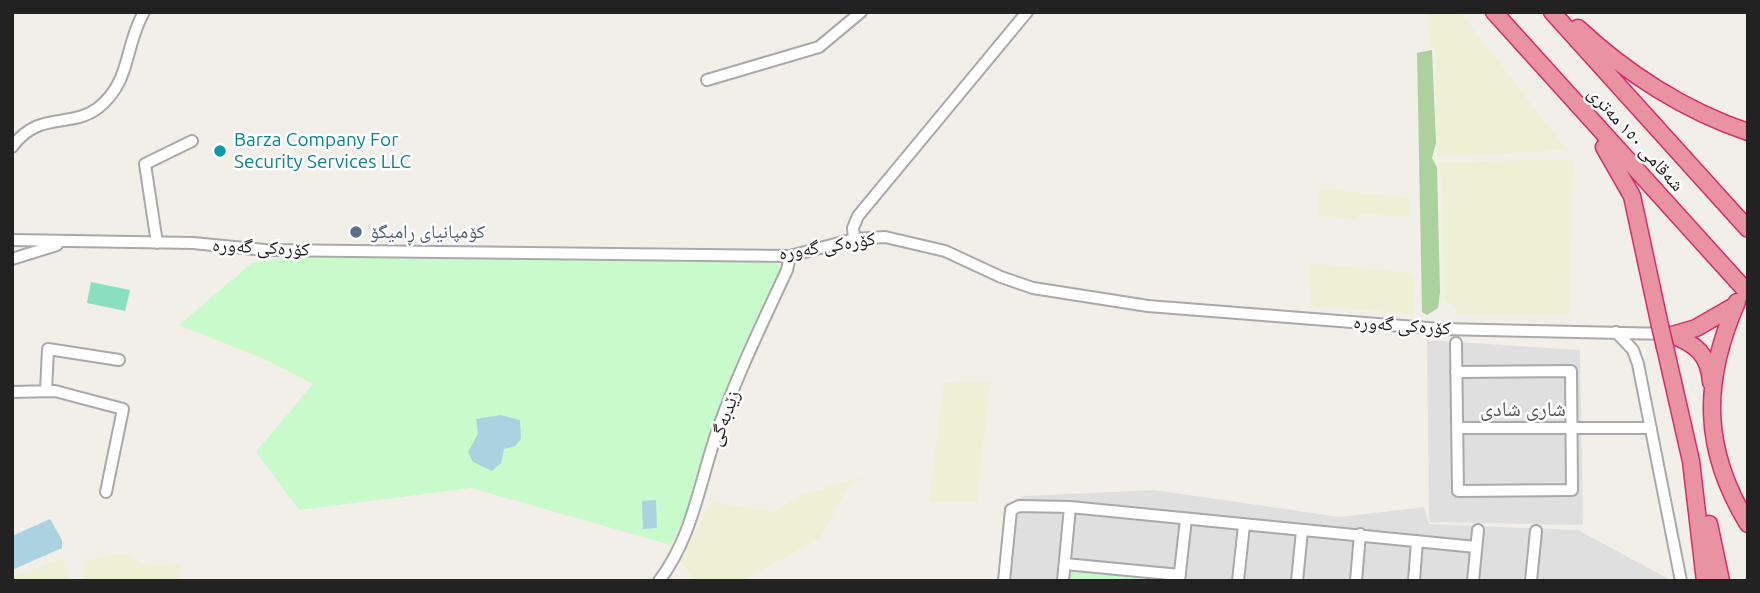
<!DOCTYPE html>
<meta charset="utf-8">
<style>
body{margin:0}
#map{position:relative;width:1760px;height:593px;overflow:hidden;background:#f2efe9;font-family:Ubuntu,sans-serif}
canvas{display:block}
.frame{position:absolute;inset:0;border:14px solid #222;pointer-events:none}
</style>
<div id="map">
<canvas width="1760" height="593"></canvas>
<div class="frame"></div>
</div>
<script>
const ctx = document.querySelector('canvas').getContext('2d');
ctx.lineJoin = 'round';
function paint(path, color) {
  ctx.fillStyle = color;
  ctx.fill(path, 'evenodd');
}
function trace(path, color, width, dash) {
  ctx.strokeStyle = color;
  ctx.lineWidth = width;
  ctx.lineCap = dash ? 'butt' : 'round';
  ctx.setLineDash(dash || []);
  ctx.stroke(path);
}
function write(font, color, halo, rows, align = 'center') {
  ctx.font = font + ' Ubuntu,"Noto Naskh Arabic",sans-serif';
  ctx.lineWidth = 5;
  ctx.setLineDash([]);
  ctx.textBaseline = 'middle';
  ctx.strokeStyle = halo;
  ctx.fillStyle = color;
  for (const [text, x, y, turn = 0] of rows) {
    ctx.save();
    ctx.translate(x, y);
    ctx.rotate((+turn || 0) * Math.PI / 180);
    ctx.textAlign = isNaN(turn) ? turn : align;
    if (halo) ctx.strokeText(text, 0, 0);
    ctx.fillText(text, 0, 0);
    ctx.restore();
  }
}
const residential = new Path2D(`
 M1427,340L1580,350L1583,525L1429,522Z
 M1154,490L1340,517L1424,507L1429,524L1578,530L1667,578L1666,581H997L1005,504L1025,496Z`);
const farmland = new Path2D(`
 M1428,12H1460L1567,150L1437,157L1435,50L1429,45Z
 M1573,159L1570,314H1458L1456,307L1445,301L1440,162Z
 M1322,189L1410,198V217L1358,214L1356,219L1317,215L1319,190Z
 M1310,263L1409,273L1413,275V314L1311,306Z
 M990,382L977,502L929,501L944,383Z
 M876,472L851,482L820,538L742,581H695L681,561L711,501L773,512L800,496Z
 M123,553L141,562L159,566L181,564L180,581H83L84,561Z
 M62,559L72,581H12V577Z`);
const forest = new Path2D(`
 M1432,50L1436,143L1432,158L1437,167L1440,292L1438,308L1427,315L1422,312L1417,53Z`);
const park = new Path2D(`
 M379,256L776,261L781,270L739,356L713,426L692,501L671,545L471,488L299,510L256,452L313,384L262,358L179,325L252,263L298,256Z
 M1074,572L1166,581H1070Z`);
const pitch = new Path2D(`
 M91,282L130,290L125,311L87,303Z`);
const water = new Path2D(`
 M501,415L520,420L521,439L515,446L504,449L501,463L492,471L473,462L468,452L478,434L476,419Z
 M656,500L657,528L643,529L642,501Z
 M50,519L62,540V548L12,570V536Z`);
const minor = new Path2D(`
 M707,80L819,47L861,12
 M12,147C39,110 70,129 98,108C132,81 124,46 144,12
 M854,239L853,228L858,216L1027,12
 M12,240L193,243L265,250L790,256L854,239L885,237L945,251L1001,277L1033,288L1148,306L1441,329L1668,334
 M157,243L145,164L192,141
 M12,259L57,245
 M1616,332L1633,350L1638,364L1681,581
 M1456,343L1458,491L1572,490L1571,371L1456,372
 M46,391L48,349L119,360
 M12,392L55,391L123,409L106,492
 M1457,428H1651
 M1065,564L1180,575
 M659,581C693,536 699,484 717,432C736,377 762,324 787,270L790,256
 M1004,581L1011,510L1019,506L1070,507L1476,547
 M1063,581L1070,507
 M1179,581L1186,519
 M1238,581L1244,525
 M1297,581L1302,531
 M1356,581L1360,534
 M1414,581L1417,541
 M1473,581L1478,530
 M1531,581L1536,531`);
const highway = new Path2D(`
 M1494,12L1748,293
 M1552,12L1748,229
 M1578,28C1626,73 1685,111 1748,132
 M1604,147L1632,196L1660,326
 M1737,302C1702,382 1702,449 1748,524
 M1672,335C1696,344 1709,355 1711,382
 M1672,335L1696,328L1736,305
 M1665,347L1691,461L1705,581
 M1709,524L1721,581`);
const highwayBridge = new Path2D(`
 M1660,326L1665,347`);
const markers = [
 [220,151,7,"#0f9aa8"],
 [356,232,7,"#5c6f8a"]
];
const streetNames = [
 ["شەقامی ١٥٠ مەتری",1636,139,48],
 ["کۆرەکی گەورە",827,246,-9],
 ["کۆرەکی گەورە",261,247,3],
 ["کۆرەکی گەورە",1402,325,4],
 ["زێدبەگی",724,418,-70]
];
const cultureNames = [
 ["Barza Company For",234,140],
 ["Security Services LLC",234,162]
];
const serviceNames = [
 ["کۆمپانیای ڕامیگۆ",370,232]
];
const neighbourhoodNames = [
 ["شاری شادی",1523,409]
];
paint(residential, '#e0dfdf');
paint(farmland, '#eef0d5');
paint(forest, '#add19e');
paint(park, '#c8facc');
paint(pitch, '#88e0be');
paint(water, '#aad3df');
trace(minor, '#a9a9a9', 14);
trace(highway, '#dc2a67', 19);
trace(minor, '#fff', 10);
trace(highway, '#e892a2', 16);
trace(highwayBridge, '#dc2a67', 19, []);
trace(highwayBridge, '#e892a2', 16);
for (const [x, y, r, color] of markers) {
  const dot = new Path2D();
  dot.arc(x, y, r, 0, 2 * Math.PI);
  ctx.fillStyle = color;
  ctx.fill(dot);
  trace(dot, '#fff', 2.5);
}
write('19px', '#222', '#fff', streetNames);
write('19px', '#0d838f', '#fff', cultureNames, 'left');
write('19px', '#4e5e75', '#fff', serviceNames, 'left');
write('21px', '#555', '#fff', neighbourhoodNames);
</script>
